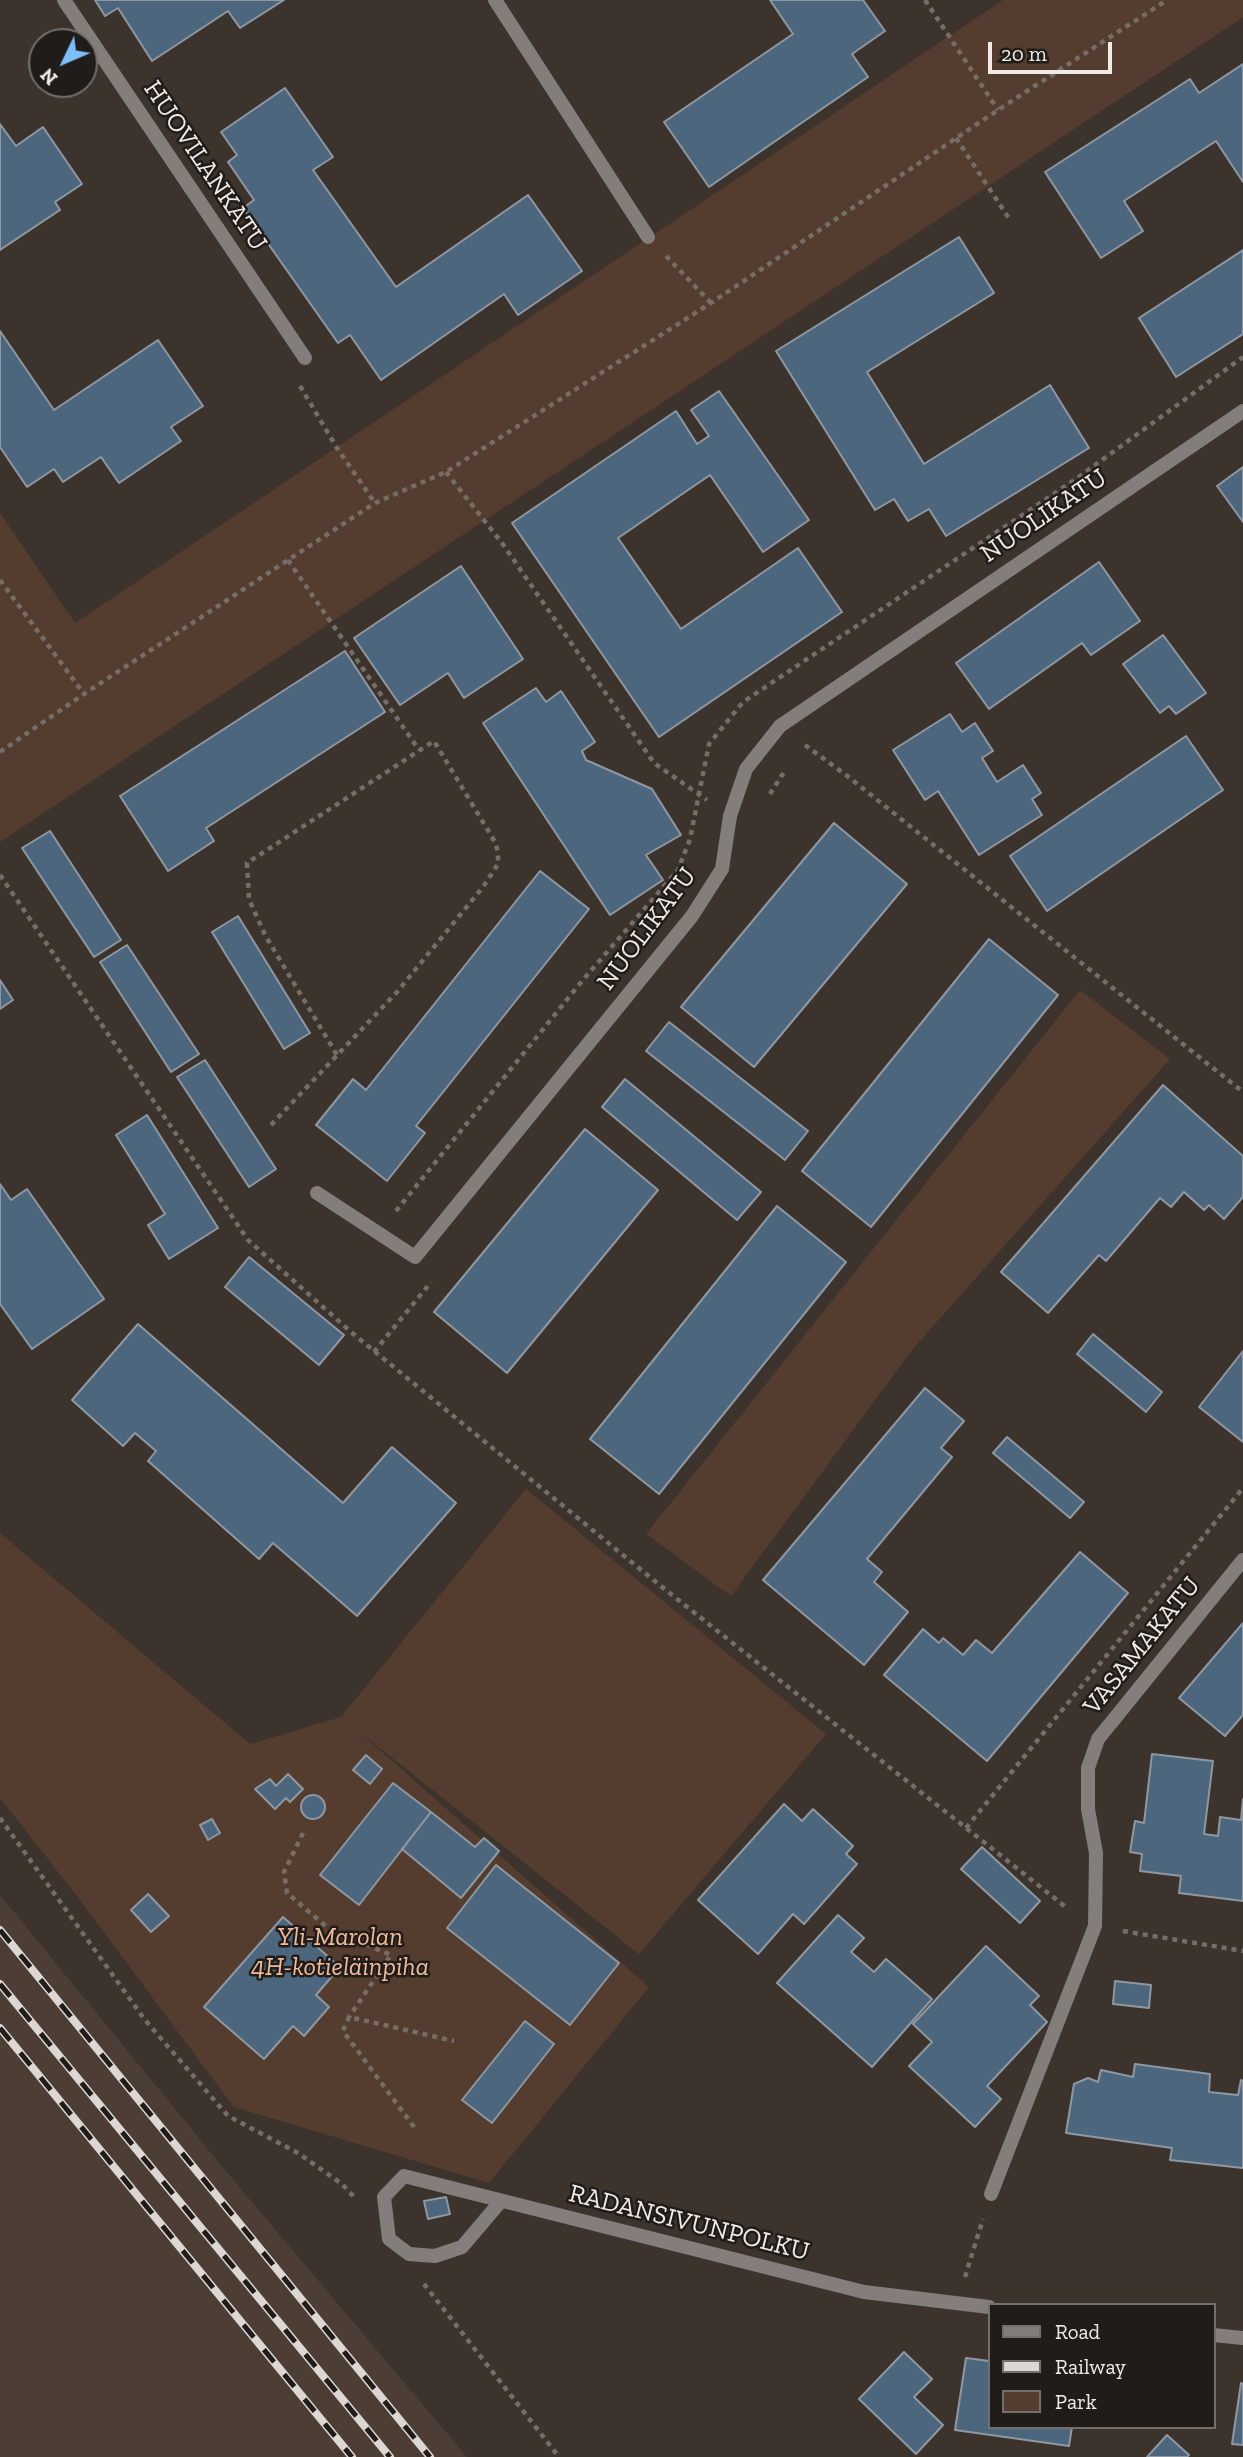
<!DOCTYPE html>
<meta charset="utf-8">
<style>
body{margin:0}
#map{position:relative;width:1243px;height:2457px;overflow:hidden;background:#3d332d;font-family:"Zilla Slab",serif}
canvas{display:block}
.legend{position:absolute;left:988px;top:2303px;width:228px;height:126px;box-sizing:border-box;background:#201c19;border:2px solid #746f6b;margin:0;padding:9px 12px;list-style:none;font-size:21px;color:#f1ebe7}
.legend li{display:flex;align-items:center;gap:14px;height:35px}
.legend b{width:35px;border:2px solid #746f6b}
.north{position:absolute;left:28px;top:28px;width:70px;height:70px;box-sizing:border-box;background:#201c19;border:2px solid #746f6b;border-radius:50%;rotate:226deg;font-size:19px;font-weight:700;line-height:28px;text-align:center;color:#f1ebe7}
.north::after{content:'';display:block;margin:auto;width:24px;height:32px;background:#7cbef9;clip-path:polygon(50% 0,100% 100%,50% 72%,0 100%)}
.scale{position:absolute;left:988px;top:42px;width:124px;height:32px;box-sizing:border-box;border:4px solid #f1ebe7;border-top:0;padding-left:9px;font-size:21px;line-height:24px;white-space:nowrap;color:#f1ebe7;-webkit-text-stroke:5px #201c19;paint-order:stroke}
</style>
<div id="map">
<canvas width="1243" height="2457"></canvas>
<ul class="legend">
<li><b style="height:9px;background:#837e7b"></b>Road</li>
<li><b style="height:9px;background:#ddd7d3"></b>Railway</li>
<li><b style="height:19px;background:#543d2f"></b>Park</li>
</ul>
<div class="north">N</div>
<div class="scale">20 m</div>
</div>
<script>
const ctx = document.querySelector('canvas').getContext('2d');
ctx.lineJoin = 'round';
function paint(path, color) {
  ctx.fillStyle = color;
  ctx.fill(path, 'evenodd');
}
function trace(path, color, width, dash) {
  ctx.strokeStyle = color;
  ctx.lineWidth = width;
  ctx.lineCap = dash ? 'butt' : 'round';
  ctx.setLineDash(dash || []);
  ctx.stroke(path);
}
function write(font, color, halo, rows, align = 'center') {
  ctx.font = font + ' "Zilla Slab",serif';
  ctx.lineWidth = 5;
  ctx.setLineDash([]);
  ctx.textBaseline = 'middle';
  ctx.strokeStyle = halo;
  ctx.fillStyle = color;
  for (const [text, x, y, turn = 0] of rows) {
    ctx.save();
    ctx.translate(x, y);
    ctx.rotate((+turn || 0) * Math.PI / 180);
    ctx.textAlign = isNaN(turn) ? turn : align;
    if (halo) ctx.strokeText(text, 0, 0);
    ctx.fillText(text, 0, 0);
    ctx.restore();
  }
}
const built = new Path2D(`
 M0,1895L225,2170L467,2457H0Z`);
const green = new Path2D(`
 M1003,0H1243V17L0,842V513L75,623Z
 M1080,990L1170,1059L912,1350L731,1596L646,1534Z
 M526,1489L826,1734L639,1954L357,1730L649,1987L489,2183L234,2107L70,1887L0,1798V1533L250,1744L341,1717Z`);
const building = new Path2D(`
 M95,0H284L240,28L228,11L152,61L118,8L105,16Z
 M770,0H863L885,31L852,54L868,77L709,187L664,122L793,34Z
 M1243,64V182L1216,141L1124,201L1143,231L1101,258L1045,172L1190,79L1199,93Z
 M285,88L333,157L313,170L396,287L528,195L582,271L518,315L504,294L381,380L350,335L338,343L243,208L254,200L228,162L237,155L221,132Z
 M0,124L16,146L43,127L82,184L55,202L60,210L0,250Z
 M959,237L994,293L867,372L924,464L1050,385L1089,448L946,536L929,509L908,521L894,499L875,510L776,351Z
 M1243,250V334L1176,377L1139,318Z
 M0,331L54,410L158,340L203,406L171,427L181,441L119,483L101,457L63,482L54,469L27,487L0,447Z
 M719,391L809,520L763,552L710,475L618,538L681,629L798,548L842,612L659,737L512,523L676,411L697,444L709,436L691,410Z
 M1243,467V522L1217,486Z
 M1099,562L1140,621L1091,655L1082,643L989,709L956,663Z
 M461,566L523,659L464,698L448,673L400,705L354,638Z
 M1163,635L1206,693L1176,714L1169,706L1160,713L1123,664Z
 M345,651L385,712L206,828L214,841L168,871L120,796Z
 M536,688L546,702L561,691L595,742L582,751L586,760L652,789L681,835L646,855L663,880L610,915L483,723Z
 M950,714L962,732L975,723L993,751L982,758L997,782L1023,765L1041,793L1032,799L1042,815L979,855L938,791L925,800L893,750Z
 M1186,736L1223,790L1047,911L1010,856Z
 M834,823L907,884L754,1067L681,1007Z
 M50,831L121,940L94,957L22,848Z
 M540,871L589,909L416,1126L425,1133L387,1181L316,1125L353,1079L366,1090Z
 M238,916L310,1033L284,1049L212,932Z
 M989,939L1058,995L871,1227L802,1171Z
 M127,945L199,1054L171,1072L100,962Z
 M0,980L13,1000L0,1009Z
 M669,1022L808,1131L785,1160L646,1051Z
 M205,1060L276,1169L249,1187L177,1077Z
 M625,1079L761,1192L737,1220L602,1107Z
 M1163,1085L1243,1156V1197L1224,1219L1209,1205L1204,1210L1184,1192L1171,1207L1160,1198L1106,1261L1099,1255L1048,1313L1001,1272Z
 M147,1115L218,1228L169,1259L148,1225L165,1214L116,1135Z
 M585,1129L658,1190L507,1373L434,1312Z
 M0,1184L11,1200L27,1189L104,1299L32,1349L0,1304Z
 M777,1206L846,1262L659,1494L590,1439Z
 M249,1257L344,1335L319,1365L225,1287Z
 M138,1324L343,1503L392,1447L456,1503L357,1616L273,1543L259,1559L148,1461L156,1451L135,1433L123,1446L72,1400Z
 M1093,1334L1162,1392L1146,1412L1077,1354Z
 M1243,1351V1442L1199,1407Z
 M925,1388L964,1421L941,1448L952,1457L867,1559L882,1572L874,1582L908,1612L864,1665L763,1580Z
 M1007,1437L1084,1502L1070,1518L993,1453Z
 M1080,1552L1128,1593L987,1761L884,1675L923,1629L939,1643L943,1638L963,1655L976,1640L992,1653Z
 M1243,1623V1715L1225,1736L1179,1698Z
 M1152,1754L1213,1761L1204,1834L1218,1836L1220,1817L1241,1820L1243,1799V1901L1179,1893L1181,1876L1140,1871L1142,1854L1130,1852L1135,1821L1144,1823Z
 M366,1755L382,1769L370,1784L353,1770Z
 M288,1774L303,1789L290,1802L286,1798L275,1809L255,1789L270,1779L276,1786Z
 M393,1783L431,1812L359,1905L320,1875Z
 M301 1807a12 12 0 1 1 24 0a12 12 0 1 1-24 0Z
 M784,1804L802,1821L813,1809L853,1846L846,1854L857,1864L804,1924L793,1914L758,1954L698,1900Z
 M431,1812L475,1847L484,1838L499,1851L461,1898L402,1849Z
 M212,1819L220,1833L208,1840L200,1825Z
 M982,1847L1040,1901L1020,1923L961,1869Z
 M496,1865L619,1963L570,2025L447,1928Z
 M148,1894L169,1916L151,1932L131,1910Z
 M838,1915L864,1938L851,1952L874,1972L886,1959L932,1999L872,2067L777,1983Z
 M283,1917L340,1967L316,1995L329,2007L304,2036L293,2026L264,2059L204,2007Z
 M986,1946L1039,1996L1030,2005L1047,2022L987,2086L1001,2099L975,2127L909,2066L932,2042L913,2024Z
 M1115,1981L1151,1985L1149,2008L1113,2004Z
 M525,2021L554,2044L492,2123L462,2100Z
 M1135,2064L1210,2074L1209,2092L1238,2095L1241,2080L1243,2081V2168L1170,2160L1172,2148L1066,2133L1074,2084L1088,2078L1098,2082L1101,2070L1133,2077Z
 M446,2197L450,2214L428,2219L424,2201Z
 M904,2352L932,2379L914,2397L943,2425L916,2454L859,2399Z
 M966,2358L989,2361V2427H1072L1069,2446L955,2430Z
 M1241,2383L1243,2384V2445L1232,2444Z
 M1167,2435L1189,2455L1187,2457H1147Z`);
const path = new Path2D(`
 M925,0L998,110
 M956,138L1010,220
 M666,256L711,303
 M300,386L337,448L375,503
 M446,472L502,543L654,763L707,800
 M288,560L419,750
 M0,580L84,694
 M805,745L846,775L1243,1092
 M0,752L84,694L375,503L446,472L711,303L998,110L1167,0
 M770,794L786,769
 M0,875L248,1240L351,1332L662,1587L1067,1908
 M271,1125L397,992L483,887L498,864V852L495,842L434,741L247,863L249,899L265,935L337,1055
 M396,1211L582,981L678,870L690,839L709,744L743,702L1076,479L1243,357
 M374,1352L431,1282
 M0,1818L145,2020L228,2116L298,2153L342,2184L355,2198
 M966,1828L1243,1488
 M303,1833L284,1872L287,1893L329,1929L391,1955L349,2017
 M1123,1931L1243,1951
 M414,2127L343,2031L349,2017L454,2041
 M965,2277L983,2219
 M424,2284L559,2457`);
const service = new Path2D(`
 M991,2194L1095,1926L1096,1853L1088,1809
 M501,2201L462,2247L435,2256L409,2254L389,2239L384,2197L404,2176L864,2292`);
const minor = new Path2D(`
 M64,0L305,358
 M495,0L648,237
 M317,1193L415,1257L692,916L722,869L730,816L746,769L780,726L1243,411
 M1088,1809V1768L1098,1739L1243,1560
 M864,2292L989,2307
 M1213,2335L1243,2338`);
const rail = new Path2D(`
 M0,1930L430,2457
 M0,1984L390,2457
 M0,2028L352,2457`);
const streetNames = [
 ["HUOVILANKATU",205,166,56],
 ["NUOLIKATU",1044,516,-34],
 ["NUOLIKATU",647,929,-53],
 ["VASAMAKATU",1142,1646,-51],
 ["RADANSIVUNPOLKU",689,2223,14]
];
const parkNames = [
 ["Yli-Marolan",340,1938],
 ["4H-kotieläinpiha",340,1968]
];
paint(built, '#4c3e35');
paint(green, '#543d2f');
paint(building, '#4c667d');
trace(building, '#8f98a1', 2);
trace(path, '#766d68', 4.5, [5, 5]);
trace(service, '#837e7b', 14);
trace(minor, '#837e7b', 14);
trace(rail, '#ddd7d3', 8);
trace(rail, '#201c19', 5, [16]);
write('26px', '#f1ebe7', '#201c19', streetNames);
write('italic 26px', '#f2ba99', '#201c19', parkNames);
</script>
